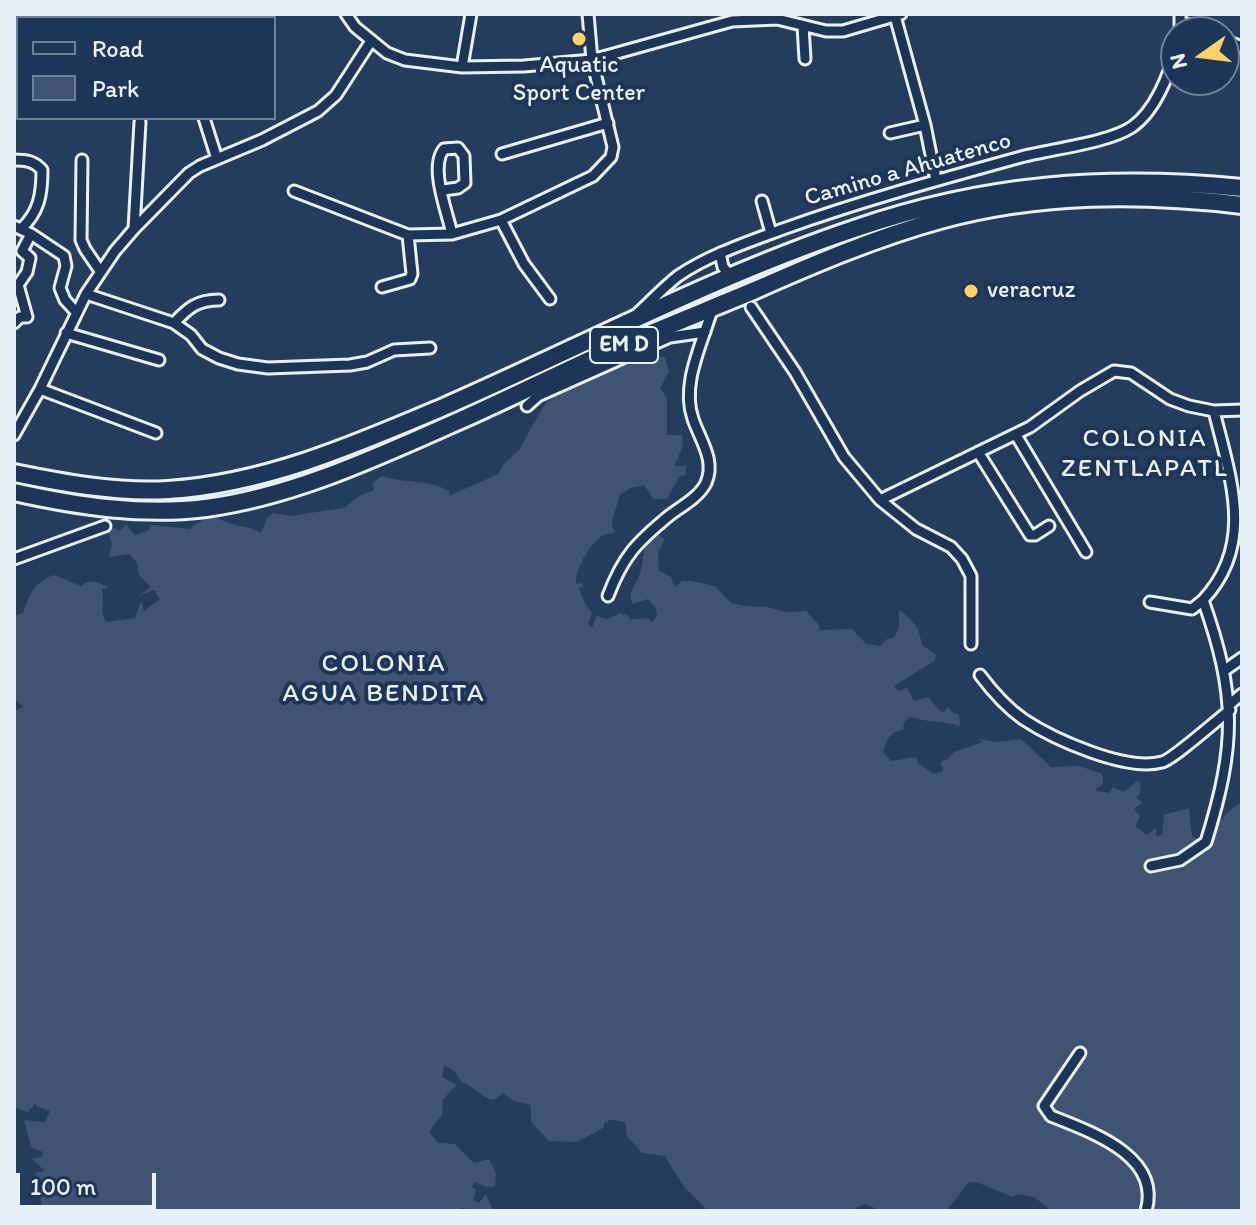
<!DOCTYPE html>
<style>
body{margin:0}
#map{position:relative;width:1256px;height:1225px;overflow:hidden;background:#253d5d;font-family:Itim,sans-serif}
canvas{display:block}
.frame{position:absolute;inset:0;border:16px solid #e8f1f8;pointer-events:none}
.legend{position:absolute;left:16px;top:16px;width:260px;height:104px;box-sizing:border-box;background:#1d3557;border:2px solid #6e8097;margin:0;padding:10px 14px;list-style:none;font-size:24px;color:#e8f1f8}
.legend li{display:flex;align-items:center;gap:16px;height:40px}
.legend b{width:40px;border:2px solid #6e8097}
.north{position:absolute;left:1160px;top:16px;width:80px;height:80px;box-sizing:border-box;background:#1d3557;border:2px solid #6e8097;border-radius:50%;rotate:256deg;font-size:22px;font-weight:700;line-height:32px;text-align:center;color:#e8f1f8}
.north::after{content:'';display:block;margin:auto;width:28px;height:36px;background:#ffd166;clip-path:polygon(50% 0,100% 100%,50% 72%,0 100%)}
.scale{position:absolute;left:16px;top:1173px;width:140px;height:36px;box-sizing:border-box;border:4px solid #e8f1f8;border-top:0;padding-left:10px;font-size:24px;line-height:28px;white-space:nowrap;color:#e8f1f8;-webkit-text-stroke:6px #1d3557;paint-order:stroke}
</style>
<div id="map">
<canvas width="1256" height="1225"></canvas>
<div class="frame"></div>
<ul class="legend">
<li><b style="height:10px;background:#1d3557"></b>Road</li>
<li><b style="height:22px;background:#3e5472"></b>Park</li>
</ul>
<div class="north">N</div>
<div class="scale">100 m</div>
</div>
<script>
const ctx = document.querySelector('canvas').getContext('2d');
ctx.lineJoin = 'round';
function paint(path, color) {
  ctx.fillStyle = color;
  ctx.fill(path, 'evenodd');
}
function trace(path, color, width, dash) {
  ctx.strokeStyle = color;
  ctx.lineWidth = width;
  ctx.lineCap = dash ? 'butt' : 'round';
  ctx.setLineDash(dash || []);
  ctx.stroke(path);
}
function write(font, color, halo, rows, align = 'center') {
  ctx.font = font + ' Itim,sans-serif';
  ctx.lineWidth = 8;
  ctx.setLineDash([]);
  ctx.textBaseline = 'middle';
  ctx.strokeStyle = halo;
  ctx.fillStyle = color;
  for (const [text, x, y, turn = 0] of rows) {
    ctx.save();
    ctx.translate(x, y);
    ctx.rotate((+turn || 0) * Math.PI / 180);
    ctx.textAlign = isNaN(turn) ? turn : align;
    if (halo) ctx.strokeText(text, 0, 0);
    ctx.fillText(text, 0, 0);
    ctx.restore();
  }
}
const green = new Path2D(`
 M647,356L665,357L669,371L660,388L667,398V435H682L683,446L674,466H686V475L680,476L667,499H653L644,485L630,488L619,496C618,510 607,519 615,532C611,534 606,534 602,536C589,544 575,570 576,584L582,583L583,587L578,588C584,597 584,606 592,612L588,624L592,627L597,616L606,619L621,613L622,615L626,614L631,620L647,618L652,622L657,616L656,608L648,599L633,604C627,590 636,586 640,573C643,566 643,554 645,545L641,541L654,532L665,539L658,553L659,571L671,577L675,587L682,581H691L715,586L731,603L745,606L767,607L786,612L806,611L818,624L820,630L852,629L866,644L880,646L887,639L894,638L899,628V610C914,620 919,628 922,645L936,655L934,661L894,686L898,691L907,688L914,701L928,697L941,712L945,711L948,706L953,713L959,714L960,726C943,720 928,723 911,717L904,722L903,730C888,732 888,740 883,752L891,761L916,757L919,764L934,774L943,771L941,761L947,760L954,752L983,742L978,739L997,742L1021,739L1051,767L1079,766L1103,774V785L1095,789L1097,791L1109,793L1113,787L1124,792L1137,781L1141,783L1140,793L1136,797L1142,803L1134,809L1140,816L1135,826L1147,835L1155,828L1157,831L1155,836L1162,835L1164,815L1189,808L1192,837L1201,840C1217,828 1224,812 1242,802V1211H1052L1034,1197L1018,1194L1012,1197L979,1183L969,1182L946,1211H882L865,1204L849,1211H708L684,1187L665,1156L642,1153L627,1136L625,1122C616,1121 613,1117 604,1123L603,1128L577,1142L549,1141L531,1122V1105L514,1101L503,1093L494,1100C481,1098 474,1086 462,1082L455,1072L444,1065L442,1077L457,1085L443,1099L442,1115L429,1132L438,1143L455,1144L474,1163L489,1159L496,1173L495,1186L487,1187L474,1182L472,1187L476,1190L473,1200L479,1203L486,1194L493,1211L461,1208L459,1211H43L38,1186L41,1181L35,1173L45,1171L32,1159L42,1157L43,1152L31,1147L24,1120L45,1122L50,1111L39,1107L34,1103L33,1107L27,1112L14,1107V711L23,707L14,698V616L23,613C29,595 35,581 54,575L81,586C90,578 99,582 109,588L102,589C105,601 99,610 106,622L135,618L141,601L144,611L160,599L154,590L138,596L151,587L139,575L137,563L130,554L109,557L112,544L108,530L114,528L119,531L126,525L135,535L149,530L151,525L189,529C219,509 208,518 236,525C247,528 251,527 261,533L267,518L273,513L290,516L344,508L359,496L374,490L372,483L382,476C405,484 429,479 449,491V496L498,474L503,465L519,450L550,395L566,391L612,366Z`);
const street = new Path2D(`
 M31,14L36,18
 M346,14L355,27L387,53L405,60L462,67L524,66L592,60L732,21L777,19L826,31H843L901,14
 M895,16L925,125L936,180
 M1181,22L1208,32
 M803,26L805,59
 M1180,32V14
 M14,39L18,33
 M1224,40L1242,47
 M462,67L471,14
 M204,118L217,159
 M890,133L925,125
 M502,154L608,123
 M14,160C26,160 34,161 42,170C42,195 39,212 21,229
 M82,160L81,240L85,249L100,271
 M443,190L458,188L465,183L464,156L458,148L444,149C429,167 447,211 452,234
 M294,191L408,235L452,234L501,220L593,176L611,157L613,147L592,60L588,14
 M762,201L771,233
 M501,220L524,264L550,299
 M14,226L31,234L64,256L66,266L60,288L65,300L76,312
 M134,229L140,122
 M720,253L723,267L729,274
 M382,287L410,279L412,274L408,235
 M86,294L174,323L191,335L202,349L219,358L238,364L268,368L350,365L367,362L394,350L430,348
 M751,307L795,372L844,457L880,500L916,529L951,547L962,559L971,576V644
 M638,313C651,301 664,287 678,276C709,255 748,242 783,229C861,201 941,179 1021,157C1051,149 1108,143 1132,127C1155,111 1169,75 1176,49
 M14,323L20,317H27L18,285L27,272L30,258L22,251L31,234
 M174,323C188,308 197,300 219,300
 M66,333L159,360
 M40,389L156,433
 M527,406L538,396L670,337L705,332
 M14,435L40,389L86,294L115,251L134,229L189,173L200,166L262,140L318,111L336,95L371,41
 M1016,435L1086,552
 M978,452L1030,535H1035L1049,526
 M880,500L1030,427L1080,391L1114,371L1131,373L1170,399L1189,406L1214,411L1242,410
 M14,559L105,526
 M608,596C623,556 637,542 670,515C682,506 699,497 706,483C716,460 700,440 693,419C681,385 701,346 711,313
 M1150,602L1192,609L1203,600
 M1225,670L1242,658
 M980,675C992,691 1006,707 1023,719C1053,739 1126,772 1162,762C1172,760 1218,719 1230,710
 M1230,704L1242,694
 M1151,866L1180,860L1206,842C1236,745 1237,696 1203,600C1256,544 1230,477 1214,411
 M1080,1053L1044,1106L1051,1116C1091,1132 1162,1156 1146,1211`);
const highway = new Path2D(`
 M14,473C63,483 117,493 168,490C263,484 352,446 439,409C577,349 711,277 854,229C984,184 1106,175 1242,188
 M14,492C77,506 142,516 206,508C296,496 381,455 463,419C512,397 560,373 609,351C657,330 705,311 753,291C814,264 875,238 940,220C1040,193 1140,193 1242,205`);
const markers = [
 [579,39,8,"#ffd166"],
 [971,291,8,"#ffd166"]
];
const shields = [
 [624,345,68]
];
const shieldNames = [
 ["EM D",624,345]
];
const poiNames = [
 ["Aquatic",579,66],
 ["Sport Center",579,94],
 ["veracruz",987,291,"left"]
];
const streetNames = [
 ["Camino a Ahuatenco",908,170,-16]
];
const neighbourhoodNames = [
 ["COLONIA",1145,439],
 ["ZENTLAPATL",1145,469],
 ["COLONIA",384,664],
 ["AGUA BENDITA",384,694]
];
paint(green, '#3e5472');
trace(street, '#e8f1f8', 15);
trace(highway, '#e8f1f8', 22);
trace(street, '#1d3557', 9);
trace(highway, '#1d3557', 16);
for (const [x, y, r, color] of markers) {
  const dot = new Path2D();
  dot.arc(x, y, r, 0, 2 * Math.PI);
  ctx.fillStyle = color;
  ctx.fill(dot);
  trace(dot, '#1d3557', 3);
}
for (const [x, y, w] of shields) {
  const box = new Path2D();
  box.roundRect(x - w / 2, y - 18, w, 36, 6);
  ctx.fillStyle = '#1d3557';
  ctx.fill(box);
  trace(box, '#e8f1f8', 2);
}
write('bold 22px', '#e8f1f8', null, shieldNames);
write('24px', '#e8f1f8', '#1d3557', poiNames);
write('24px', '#e8f1f8', '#1d3557', streetNames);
ctx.letterSpacing = '2px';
write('26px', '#e8f1f8', '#1d3557', neighbourhoodNames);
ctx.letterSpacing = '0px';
</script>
